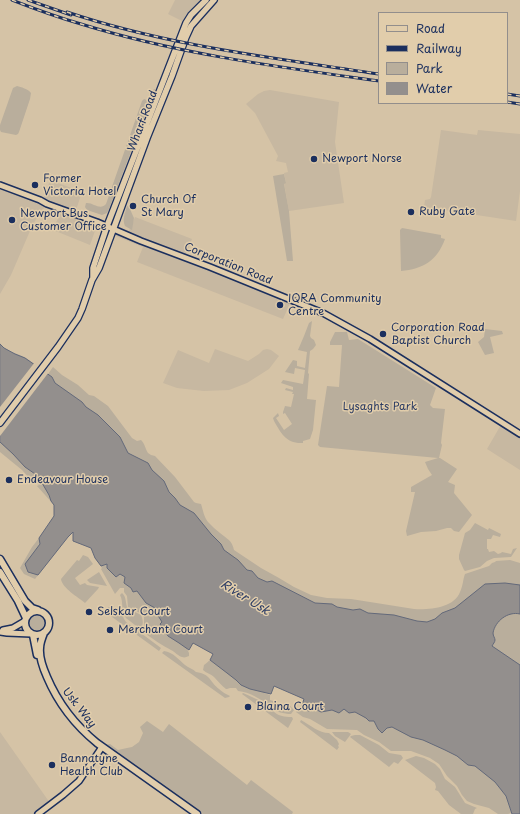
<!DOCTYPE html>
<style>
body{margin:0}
#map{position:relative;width:520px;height:814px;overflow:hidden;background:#d5c3a6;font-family:"Playpen Sans",sans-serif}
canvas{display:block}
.legend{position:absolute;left:378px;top:12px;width:130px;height:92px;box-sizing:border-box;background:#e1cdab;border:1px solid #928e8c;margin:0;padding:5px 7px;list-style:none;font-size:12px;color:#1b2f5e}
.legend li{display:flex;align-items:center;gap:8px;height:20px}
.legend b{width:20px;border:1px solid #928e8c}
</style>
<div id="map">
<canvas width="520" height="814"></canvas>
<ul class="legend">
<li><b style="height:5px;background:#e1cdab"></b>Road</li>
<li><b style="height:5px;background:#1b2f5e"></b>Railway</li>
<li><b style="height:11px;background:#b9ae9c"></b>Park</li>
<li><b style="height:11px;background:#938f8d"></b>Water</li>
</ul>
</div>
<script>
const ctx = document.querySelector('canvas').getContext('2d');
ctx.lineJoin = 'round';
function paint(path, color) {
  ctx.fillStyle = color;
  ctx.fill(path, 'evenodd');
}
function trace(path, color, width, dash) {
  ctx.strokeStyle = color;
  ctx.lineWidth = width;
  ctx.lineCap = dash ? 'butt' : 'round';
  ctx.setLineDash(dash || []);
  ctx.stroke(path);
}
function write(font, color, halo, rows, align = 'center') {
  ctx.font = font + ' "Playpen Sans",sans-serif';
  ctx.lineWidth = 3;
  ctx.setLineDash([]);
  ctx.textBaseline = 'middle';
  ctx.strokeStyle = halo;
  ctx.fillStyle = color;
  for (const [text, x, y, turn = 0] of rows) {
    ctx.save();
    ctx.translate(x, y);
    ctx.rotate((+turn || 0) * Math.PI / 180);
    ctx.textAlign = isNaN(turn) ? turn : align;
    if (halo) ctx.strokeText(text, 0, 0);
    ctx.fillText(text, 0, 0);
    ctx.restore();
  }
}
const built = new Path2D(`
 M175,0H206L186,23L168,14Z
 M270,90L339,102L335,142L344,203L289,211L284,183H286L284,173L288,172L286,163L276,161L278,156L255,113L246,104L258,94L264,91Z
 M441,130L477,135L478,130L520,134V191L516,221L424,207L425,200L430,199L431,197Z
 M50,180L82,192L76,210L129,231L135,217L192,239L184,259L291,301L283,319L137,262L143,247L96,228L90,245L53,230L61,211L46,205L33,224L11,275L0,294V181L44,198Z
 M215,349L248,361L259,354L263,350L267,349L271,350L279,356L269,369L247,383L229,390L204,391L177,388L163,383L178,350L209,363Z
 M502,423L520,434V470L487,449Z
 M0,732L50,803L35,814H0Z`);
const green = new Path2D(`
 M17,86C21,87 28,89 31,93L30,99L19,132L18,134L16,135L1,132L0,130V125L13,88Z
 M154,89H155L109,209L107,213L102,215L87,210L85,207L86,203C93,202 100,211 106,204L142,101L144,99L147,100L150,98L151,93Z
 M284,174L286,183L284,184L289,211L293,261H287L273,176Z
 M127,206L130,207V209L133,216L134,218L132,230L125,226C122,219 125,214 127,206Z
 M402,228L441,235V238L445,239C437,261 423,269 401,271L400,230Z
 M312,321L310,336L311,338L314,340L316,345L313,349L310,351L308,373L309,374L307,399L316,400L313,430L310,439L303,441V443C286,444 281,433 274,421L273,418L278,413L279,416L276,418L284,430L292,424L285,413L283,414V412L285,406L291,407L294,394H292L293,392L285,390L286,388L293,390V387L281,383L283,380L303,384L305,370L295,368L294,374L285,372L293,360L297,361V366L305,368L307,352L298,350L304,336L309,323Z
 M485,329L502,331L503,334L490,337L494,353L485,355L478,342L484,337Z
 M335,332H347L349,340L358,339L436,388L430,405L433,408L445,409L441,443L442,445L439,458H440L457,469L448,482L455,485L454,493L472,515L459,532L454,531L451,528H447L436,531L421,532L407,536L406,531L415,492H411V487L432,475L428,469L425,462L438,458L320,447L318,445L327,386L339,387L342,345H330V342Z
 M0,344C8,352 17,353 26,358C34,363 41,369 48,374L53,367L62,375L78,385L89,395L94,396L108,406L132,438L137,441L141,440C145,444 145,448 148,453L151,455L155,456L175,477L194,502L196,503L201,504C203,510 204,517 208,522C212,526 216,530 220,533C227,539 232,540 234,550L261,568L279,578L294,587L311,595L327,598L351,599L414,609C429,610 454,608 460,592C463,586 463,579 465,574L489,566L492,563L495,562L496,561L510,560L520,563V706L470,626H312L82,431Z
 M0,421L474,743L520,814H512L511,813L508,814H498L489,808L474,804L467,801L462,795L457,786L447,776L439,764L430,758L411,751H391L379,742L364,735L357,730L327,729L310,719L303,717L296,712L298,709L301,708L304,699L274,686L271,694L264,693L270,695V700L273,701L274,703L269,704C258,699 251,692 238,691L236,688H230L227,689H226C222,686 218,681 214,677C211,674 206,673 203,670L204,665C209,661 211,660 213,654L193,643L189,650L187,649L189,653V656C186,657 185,658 182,657C178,656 175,652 171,650C163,646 153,639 146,634L144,632V617C140,611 134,611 128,607L127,596L124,592V588H120L115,594L101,569L102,568L95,558L91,548L73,541V532L68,537L35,579L24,574L20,568L32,547L39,538L54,516V505L37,486L39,485L35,481L33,482L22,470L0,452Z
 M475,523L488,530L489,528L501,534L500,537L493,535L491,539H487V549H488L489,552L494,551L498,554L501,553L502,552L511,554L513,549L517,548L511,557L494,558L487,561L480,567L465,571L464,570L459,559V555L465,533L470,530Z
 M83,555L88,557L93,564L75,578L80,585L85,583L87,585L99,587L98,589L85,603C78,597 62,588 61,579L77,560L79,561Z
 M99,572L107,586L90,583L87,580Z
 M122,593C127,597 125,604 128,609L137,613L141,615C143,620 144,625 140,629L126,618L125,616L126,615C120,608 124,603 120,595Z
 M108,607C112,607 114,610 120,609L124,619L126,622L161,648L159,651L108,614L106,610Z
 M27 623a9 9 0 1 1 18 0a9 9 0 1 1-18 0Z
 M164,651C173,652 179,660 185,665C189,668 193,669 196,672C211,674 209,681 219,689C222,692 226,694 230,696L229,697L225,698L162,653Z
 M243,693C250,696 257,699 264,703C276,712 275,717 292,717L293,719L288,728L242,694Z
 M279,705L283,710H286L290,706L294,710L291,714C284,714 276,712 272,707Z
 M301,720C310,725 319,733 329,733L337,740L339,744L338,746L339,747L337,750L300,722Z
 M147,721L163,732L169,724L247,785L251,780L293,812L292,814H203L163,787L105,745L110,744L118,750L127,748L132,747L139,742L143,733L140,727Z
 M332,732H348L351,734L345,742L335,736Z
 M355,735H360L379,745L389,753L401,755L403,758L398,764L394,762L389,767L350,737L351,736Z
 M416,756L424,758L435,764L440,769L445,779L455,787L465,803L477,808L475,809L473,814H461L449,805L438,791L435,790L436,787L435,783L405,760Z`);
const water = new Path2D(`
 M0,344L4,348L15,354L25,358L52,377L55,383L82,402L86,407L98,415L120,437L128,453L148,463L152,470L164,481L169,492L175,498L180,505L194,513L211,534L221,544L224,550L238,560L247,570L252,571L258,578L267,582L272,581L315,603L332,604L337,607L353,610L360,609L368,613L394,615L417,621L427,622L435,619L442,613L455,608L485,584L505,583L520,585V614C508,611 495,621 493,633C493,636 495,638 495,640C495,642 493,644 492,646L520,665V814H512L506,796L495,782L475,766L468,765L457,756L445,750L423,740L411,737L392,727L387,728L382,733L378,729L374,721H369L366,718L355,712L349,713L344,709L339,713L332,710L321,712L315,709L309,711L301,708L304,699L274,686L271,694L250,689L241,685L236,680L227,673L210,660L213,654L193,643L189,650L179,643L168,636L160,624L162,622L157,614L155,608L146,603L137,591L133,592L131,588L124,583L125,577L120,574L116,577L107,568V564L101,566L95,558L91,548L73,541V532L68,537L38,575L28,572L25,564L40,544L39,538L54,516V505L51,501L49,495L38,476L25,467L13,454L0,442Z`);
const pier = new Path2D(`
 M35,362L49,372L0,436V407Z`);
const tertiary = new Path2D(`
 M0,185L40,200L47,204L97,222L141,241L210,267L323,313L370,339L520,434
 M3,630L13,628L25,621
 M0,632L7,633L31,634
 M38,814L63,795L79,781L102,747`);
const secondary = new Path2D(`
 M93,277V268L107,226L186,23L191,15L206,0
 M0,423L58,347L78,318L82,309L92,280L99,268L147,138L172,76L186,37L191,26L214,0`);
const primary = new Path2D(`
 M0,559L25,601L32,608L38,610
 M0,572L18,601L26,618
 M25 623a12 12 0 1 1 24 0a12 12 0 1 1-24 0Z
 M44,633C42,638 40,643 40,648C39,658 43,668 47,677C58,703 75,725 97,743L197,814
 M33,635L37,655`);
const rail = new Path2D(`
 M12,0C35,9 57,17 81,24C178,54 279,67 379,81
 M28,0L71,15
 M67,12C168,46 275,58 379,74
 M507,94L520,96
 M507,102L520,104`);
const markers = [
 [314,159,4,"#1b2f5e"],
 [35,185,4,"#1b2f5e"],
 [133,206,4,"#1b2f5e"],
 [411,212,4,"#1b2f5e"],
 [12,220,4,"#1b2f5e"],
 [280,305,4,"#1b2f5e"],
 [383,334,4,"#1b2f5e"],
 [9,480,4,"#1b2f5e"],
 [89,612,4,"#1b2f5e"],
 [110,630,4,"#1b2f5e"],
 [248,707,4,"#1b2f5e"],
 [52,765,4,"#1b2f5e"]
];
const streetNames = [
 ["Wharf Road",143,121,-69],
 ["Corporation Road",228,264,22],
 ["Usk Way",79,708,52]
];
const poiNames = [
 ["Newport Norse",322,159],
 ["Former",43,179],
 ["Victoria Hotel",43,192],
 ["Church Of",141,200],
 ["St Mary",141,213],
 ["Ruby Gate",419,212],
 ["Newport Bus",20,214],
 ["Customer Office",20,227],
 ["IQRA Community",288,299],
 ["Centre",288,312],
 ["Corporation Road",391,328],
 ["Baptist Church",391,341],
 ["Endeavour House",17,480],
 ["Selskar Court",97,612],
 ["Merchant Court",118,630],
 ["Blaina Court",256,707],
 ["Bannatyne",60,759],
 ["Health Club",60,772]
];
const parkNames = [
 ["Lysaghts Park",380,407]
];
const waterNames = [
 ["River Usk",245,598,32]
];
paint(built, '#c7b8a1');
paint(green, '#b9ae9c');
paint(water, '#938f8d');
trace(water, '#63697a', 1);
paint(pier, '#d5c3a6');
trace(tertiary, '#1b2f5e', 8);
trace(secondary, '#1b2f5e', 8);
trace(primary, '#1b2f5e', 9);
trace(tertiary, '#e1cdab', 5);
trace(secondary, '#e1cdab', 5.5);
trace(primary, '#e1cdab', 6);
trace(rail, '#1b2f5e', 3);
trace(rail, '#e1cdab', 1.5, [4.5]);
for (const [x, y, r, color] of markers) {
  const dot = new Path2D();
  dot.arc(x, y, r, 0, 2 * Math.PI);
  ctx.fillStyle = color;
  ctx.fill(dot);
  trace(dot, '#e1cdab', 1.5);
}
write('11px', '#1b2f5e', '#e1cdab', streetNames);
write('11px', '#1b2f5e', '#e1cdab', poiNames, 'left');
write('11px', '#2b3c64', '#e1cdab', parkNames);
write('italic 12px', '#2d3d65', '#e1cdab', waterNames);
</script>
